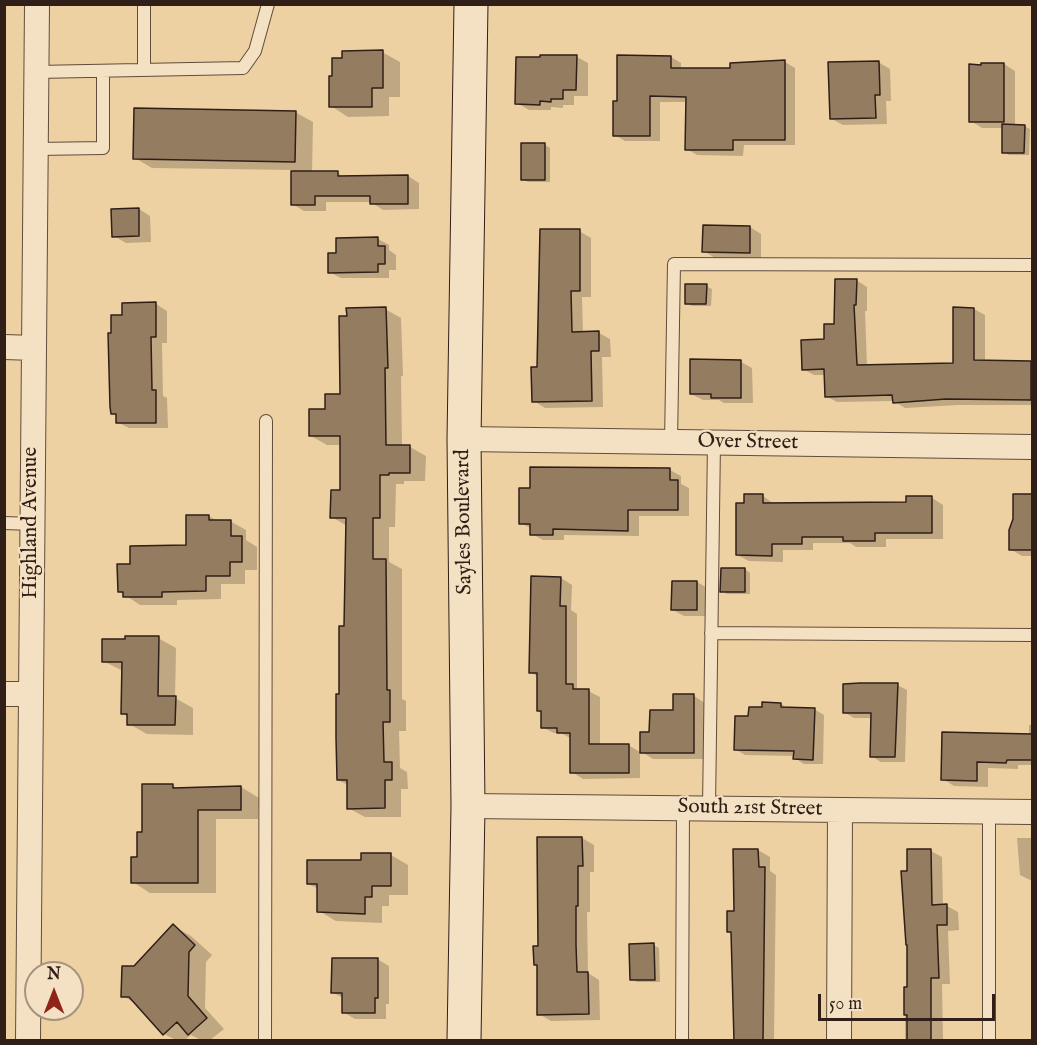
<!DOCTYPE html>
<style>
body{margin:0}
#map{position:relative;width:1037px;height:1045px;overflow:hidden;background:#eed1a2;font-family:"IM FELL English",serif}
canvas{display:block}
.frame{position:absolute;inset:0;border:6px solid #301f18;pointer-events:none}
.north{position:absolute;left:24px;top:961px;width:60px;height:60px;box-sizing:border-box;background:#f4e1c3;border:2px solid #a6937f;border-radius:50%;rotate:0deg;font-size:16px;font-weight:700;line-height:24px;text-align:center;color:#301f18}
.north::after{content:'';display:block;margin:auto;width:21px;height:27px;background:#8f2418;clip-path:polygon(50% 0,100% 100%,50% 72%,0 100%)}
.scale{position:absolute;left:818px;top:994px;width:177px;height:27px;box-sizing:border-box;border:3px solid #301f18;border-top:0;padding-left:8px;font-size:18px;line-height:21px;white-space:nowrap;color:#301f18;-webkit-text-stroke:4px #f4e1c3;paint-order:stroke}
</style>
<div id="map">
<canvas width="1037" height="1045"></canvas>
<div class="frame"></div>
<div class="north">N</div>
<div class="scale">50 m</div>
</div>
<script>
const ctx = document.querySelector('canvas').getContext('2d');
ctx.lineJoin = 'round';
function paint(path, color) {
  ctx.fillStyle = color;
  ctx.fill(path, 'evenodd');
}
function trace(path, color, width, dash) {
  ctx.strokeStyle = color;
  ctx.lineWidth = width;
  ctx.lineCap = dash ? 'butt' : 'round';
  ctx.setLineDash(dash || []);
  ctx.stroke(path);
}
function write(font, color, halo, rows, align = 'center') {
  ctx.font = font + ' "IM FELL English",serif';
  ctx.lineWidth = 4.5;
  ctx.setLineDash([]);
  ctx.textBaseline = 'middle';
  ctx.strokeStyle = halo;
  ctx.fillStyle = color;
  for (const [text, x, y, turn = 0] of rows) {
    ctx.save();
    ctx.translate(x, y);
    ctx.rotate((+turn || 0) * Math.PI / 180);
    ctx.textAlign = isNaN(turn) ? turn : align;
    if (halo) ctx.strokeText(text, 0, 0);
    ctx.fillText(text, 0, 0);
    ctx.restore();
  }
}
const shadow = new Path2D(`
 M382,52L400,62V97H389V116L348,117L331,106Z
 M577,57L588,63V96H574V105H563V108L551,107V110H529L517,103L541,59Z
 M671,57L681,63V70H732L785,62L795,68V145H744L743,156L697,155L687,149V102H660V141H625L615,135L618,102Z
 M878,62L890,69L891,101H886L887,124L843,125L832,119Z
 M1004,64L1015,71V126H1024L1030,129L1029,155H1009L1004,152V128H982L971,121Z
 M295,112L313,122L312,173H337L346,178L408,176L419,183V209L383,210L371,202H326V211H304L292,204V170L152,168L135,158Z
 M545,145L550,148V182H528L522,179Z
 M139,209L150,216L151,242L126,243L114,236Z
 M750,227L761,234V259L715,258L704,251Z
 M579,231L591,238V297H582L583,333H599L610,339L611,357H602L603,407L545,408L534,401L538,368Z
 M378,239L389,245V250L396,255V270H389V278H341L329,272L337,255Z
 M856,280L867,287V311H865L867,366L954,364L974,309L985,315V362L1032,363V405H959L905,408L894,401L837,402L826,396V375H814L803,369L835,326Z
 M706,286L712,289L711,306H692L686,303Z
 M156,304L167,311V343H162L163,396L167,398L168,428H129L117,422V415L113,413L123,317Z
 M385,309L401,318L403,376H401L402,447H410L426,456L425,481H404V484H396L395,527H389V562L402,569V699L406,701V731H399L400,768L407,772L408,789H401V817H365L348,808V785L338,780L340,695L346,627L347,526L332,517L341,491V445H327L311,436L326,410L342,396Z
 M741,362L752,368L753,403H724L719,400H703L691,394Z
 M670,470L681,476V484L689,488V516H639V536L564,535V540H543L532,534V529L521,523L532,489Z
 M1032,495V556H1022L1010,549L1014,519Z
 M763,496L774,504H907L932,498L943,505V539H886V547H856L850,543H813V550H783V562L749,561L737,555L745,504Z
 M209,516L217,521H230L246,530V540L257,547V570H245V584H221V599L177,600V605H140L119,591L131,566L187,547Z
 M745,569L750,573V594H727L722,591Z
 M561,578L572,585L571,610L577,614V688L582,691H588L600,697V745H628L640,752V778L583,779L572,772L570,738L561,733H554L542,727V712L538,710V677L531,672Z
 M697,582L709,589V616H684L673,610Z
 M158,638L176,648L175,698L193,708V735L147,734L129,724V717L123,714V671L103,661Z
 M897,685L907,690L905,762H881L871,756L872,718H854L844,712Z
 M694,696L705,703V759H653L642,752L651,734Z
 M781,704L788,708L814,709L824,715L823,764H804L795,758V756L745,755L735,749L750,718L763,709Z
 M1029,725H1032V765H1018V769L988,768V787L954,786L943,779L1029,736Z
 M173,786L179,789L241,787L259,798L258,819H216V893H150L133,882L143,833Z
 M582,838L594,845V872H590V912H587L588,973L599,980L600,1020L551,1021L539,1014L538,966L535,964L540,947Z
 M1017,838H1032V894V881L1020,875Z
 M758,850L770,857V871L776,875L774,1040H734L732,934L728,931Z
 M931,851L942,857L943,906H947L958,912L959,930L948,931L950,984H942L943,1040H905V988H909L908,872Z
 M391,855L408,865V895H389V906H382V923L336,921L319,911V889L308,884Z
 M173,926L191,936L212,955L206,962L205,1008L224,1029L210,1040H201L191,1035L185,1040H176L164,1034L138,1005L123,996L135,968Z
 M653,945L659,948L660,982H637L632,979Z
 M377,959L389,966V1004H386V1019H355L343,1012V998L332,992Z`);
const building = new Path2D(`
 M383,50V88H372V107H329V76H332V58H342V51Z
 M540,55H577L576,90H563V99H551V102L540,101V105L515,104L516,57H540Z
 M617,55L671,56V68H730V63L785,60V140H733V150H685L686,97L650,96V136H613V101H617Z
 M879,61L880,95H875L876,118L830,119L828,62Z
 M981,63H1004V122H969V64L981,65Z
 M134,108L296,111L295,162L133,159Z
 M1002,124L1025,125L1024,153H1002Z
 M521,143H545V180H521Z
 M291,171H338V176L408,175V204H370V196H315V205H291Z
 M139,208V236L112,237L111,209Z
 M703,225L750,226V253L702,252Z
 M540,229H580V291H571L572,332L599,331V351H591L592,401L532,402L531,367H537Z
 M378,237V246H385V264H378V272L328,273V253H336V238Z
 M835,279H857L856,305H854L857,365L953,363V307L974,308V360L1031,361V400L946,399L893,403L892,395L825,397L824,369L802,370L801,340L824,339V324H834Z
 M685,284H707L706,304H685Z
 M156,302V337H151L152,390H156V423H116V414H111L110,407L108,333H111V315H122V303Z
 M386,307L388,368H385L386,445H410V473H389V475H380V518H373V559H386L387,690H390V722H383L384,762H392V780H385V808L347,809V780H337L336,738V694H339V626H344L346,518H330L331,490H340V436H309V409H325V394H340L339,316H347L346,308Z
 M690,359L741,360V398H711V394H690Z
 M530,467L670,468V480H678V510H628V531L553,529V535H530V524H519V488H530Z
 M744,494H763V503L906,502V496H932V533H875V541H843V537H802V544H772V556L736,555V503H744Z
 M1013,494H1032V550H1009V530L1013,519Z
 M186,515H209V520H231V536H242V562H230V576H206V591L162,592V597H123V592H118L117,564H130V546L186,545Z
 M721,568H745V592H720Z
 M531,576L561,577L560,606H566V684H573V689H589V744H629V773H570V733H557V728H541V711H537V673H529Z
 M672,581H697V610H671Z
 M125,636H159L158,696H176L175,725H127V714H121L122,662H102V639H125Z
 M860,683H898L895,757H870L871,713H843V684Z
 M673,694H694V753H640V732H649L650,710H673Z
 M762,702L781,703V707L815,708L813,760L793,759L794,751L734,750L735,716H748L749,707H762Z
 M942,732L1032,734V760H1007L1006,763L977,762V781L941,780Z
 M142,784H173V788L241,786V810H198V883H131V857H137V832H142Z
 M537,837H582L583,866H578V906H576V945L577,972H588L589,1014L537,1015V965H534L533,946H538Z
 M733,849H758L759,867H765L763,1041H734L731,932H727V911H734Z
 M907,849H931L932,905L947,904V925H937L939,978H931V1041H907V1015H904V987H907V945H906L901,871H907Z
 M361,853H391V886H372V897H365V914L317,912V884H307V860H361Z
 M173,924L195,945L189,952L188,996L207,1018L188,1035L177,1022L163,1035L129,997H121L122,966H134Z
 M654,943L655,980H630L629,944Z
 M332,958H378V998H375V1013H342V993H331Z`);
const service = new Path2D(`
 M144,4V70
 M36,72L243,68L255,51L268,4
 M36,149L103,148V71
 M671,442L674,264L1032,265
 M4,523L32,524
 M711,633L1032,635
 M709,808L714,442
 M989,811V1040
 M265,1040L266,421
 M682,1040L683,808`);
const minor = new Path2D(`
 M4,347L34,348
 M464,439L1032,447
 M4,694H31
 M468,806L1032,812
 M28,1040L37,4
 M839,1040L840,810`);
const secondary = new Path2D(`
 M464,1040L468,806L464,439L471,4`);
const streetNames = [
 ["Over Street",748,443,1],
 ["Sayles Boulevard",465,522,-91],
 ["Highland Avenue",32,523,-90],
 ["South 21st Street",750,809,1]
];
paint(shadow, '#0003');
paint(building, '#937c60');
trace(building, '#301f18', 1.5);
trace(service, '#604c3a', 14);
trace(minor, '#604c3a', 26);
trace(secondary, '#301f18', 35);
trace(service, '#f4e1c3', 12);
trace(minor, '#f4e1c3', 24);
trace(secondary, '#f4e1c3', 33);
write('21px', '#301f18', '#f4e1c3', streetNames);
</script>
